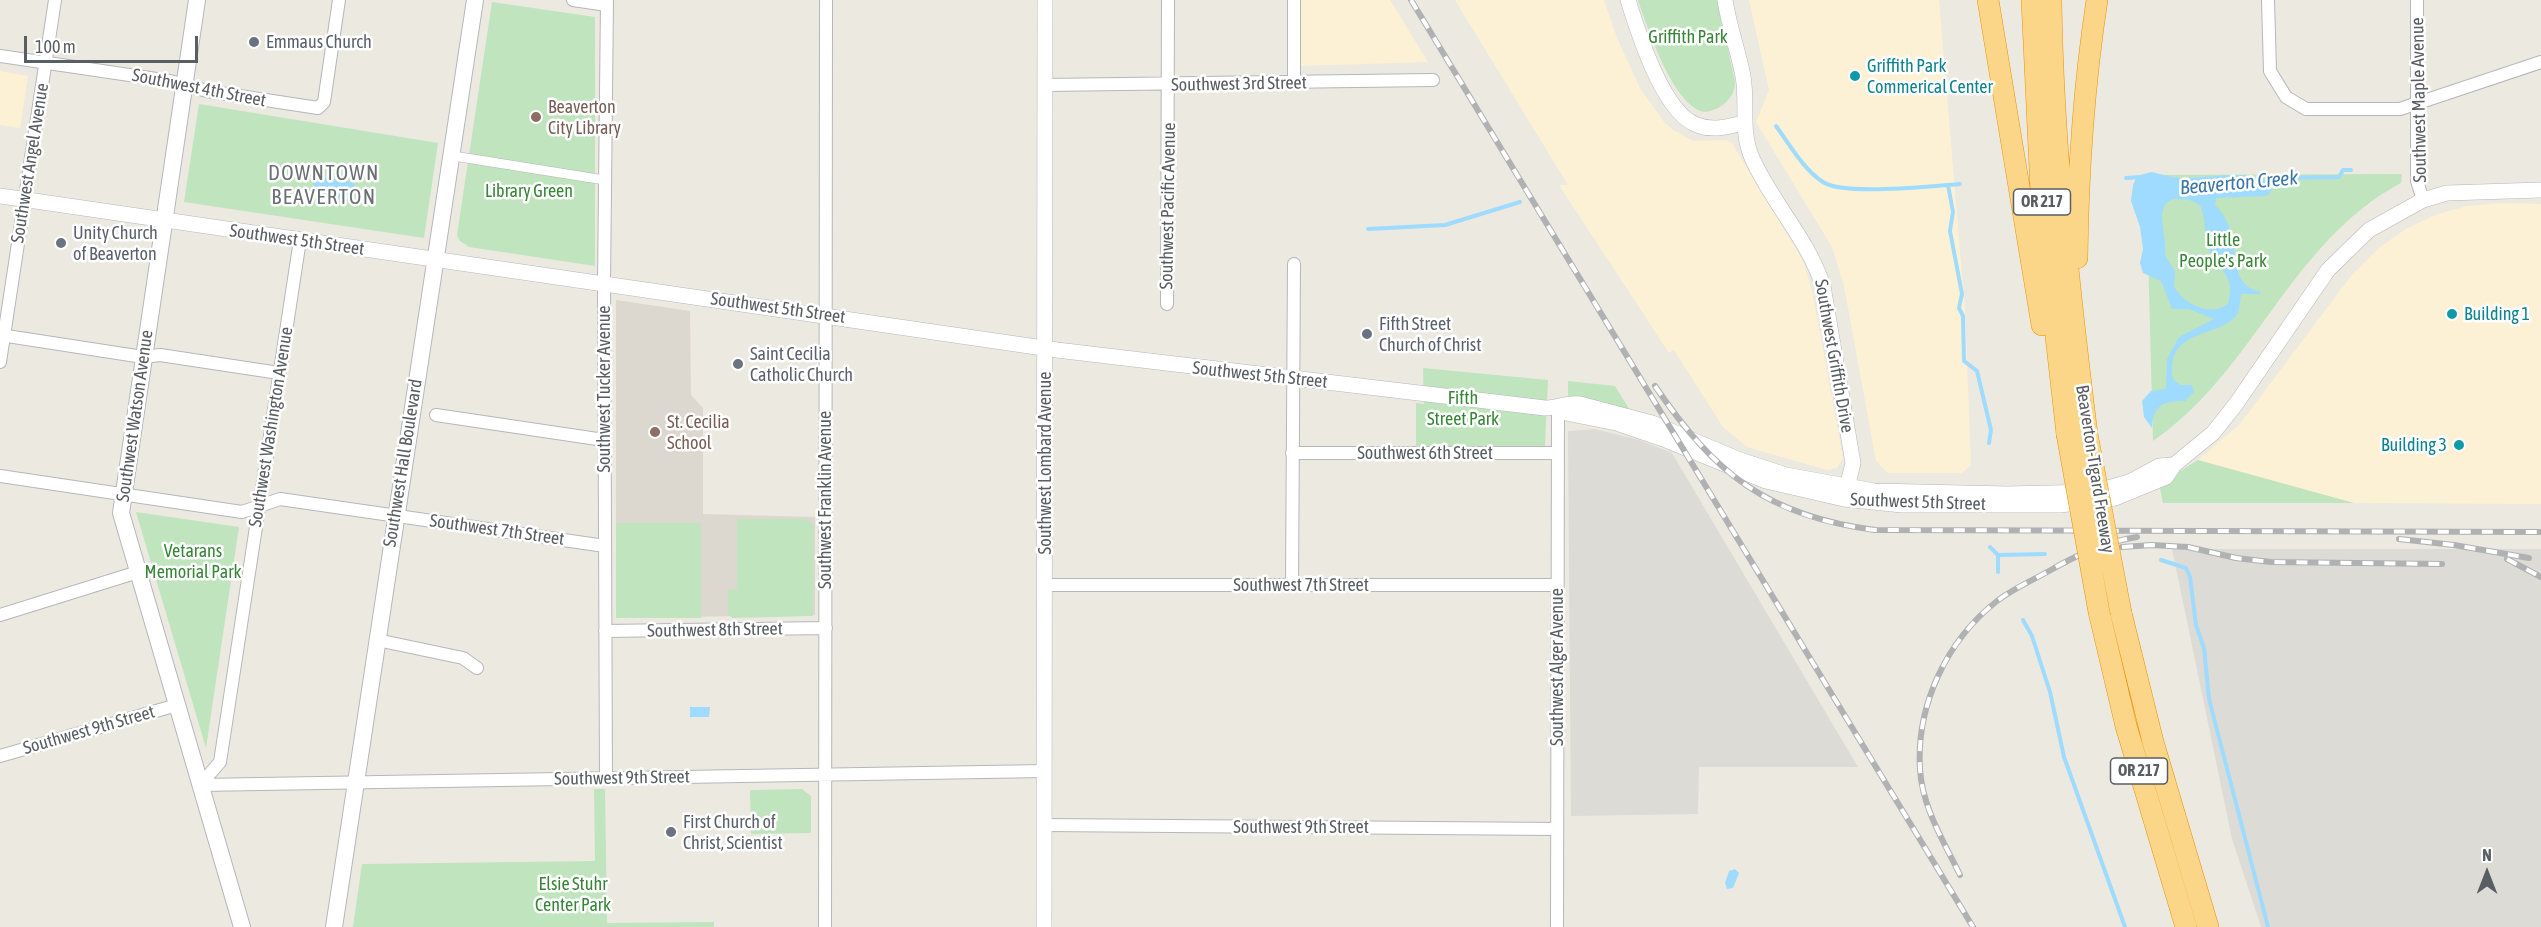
<!DOCTYPE html>
<style>
body{margin:0}
#map{position:relative;width:2541px;height:927px;overflow:hidden;background:#ece9e1;font-family:"Asap Condensed",sans-serif}
canvas{display:block}
.north{position:absolute;left:2457px;top:843px;width:60px;height:60px;-webkit-text-stroke:4px #fff;paint-order:stroke;rotate:0deg;font-size:16px;font-weight:700;line-height:24px;text-align:center;color:#595e62}
.north::after{content:'';display:block;margin:auto;width:21px;height:27px;background:#595e62;clip-path:polygon(50% 0,100% 100%,50% 72%,0 100%)}
.scale{position:absolute;left:24px;top:36px;width:174px;height:27px;box-sizing:border-box;border:3px solid #595e62;border-top:0;padding-left:8px;font-size:18px;line-height:21px;white-space:nowrap;color:#595e62;-webkit-text-stroke:4px #fff;paint-order:stroke}
</style>
<div id="map">
<canvas width="2541" height="927"></canvas>
<div class="north">N</div>
<div class="scale">100 m</div>
</div>
<script>
const ctx = document.querySelector('canvas').getContext('2d');
ctx.lineJoin = 'round';
function paint(path, color) {
  ctx.fillStyle = color;
  ctx.fill(path, 'evenodd');
}
function trace(path, color, width, dash) {
  ctx.strokeStyle = color;
  ctx.lineWidth = width;
  ctx.lineCap = dash ? 'butt' : 'round';
  ctx.setLineDash(dash || []);
  ctx.stroke(path);
}
function write(font, color, halo, rows, align = 'center') {
  ctx.font = font + ' "Asap Condensed",sans-serif';
  ctx.lineWidth = 5;
  ctx.setLineDash([]);
  ctx.textBaseline = 'middle';
  ctx.strokeStyle = halo;
  ctx.fillStyle = color;
  for (const [text, x, y, turn = 0] of rows) {
    ctx.save();
    ctx.translate(x, y);
    ctx.rotate((+turn || 0) * Math.PI / 180);
    ctx.textAlign = isNaN(turn) ? turn : align;
    if (halo) ctx.strokeText(text, 0, 0);
    ctx.fillText(text, 0, 0);
    ctx.restore();
  }
}
const commercial = new Path2D(`
 M1298,0H1390L1428,62L1299,66Z
 M1455,0H1604L1617,38L1640,88L1664,122L1673,130L1693,141L1726,140L1732,143L1803,261L1812,291L1843,458L1837,468L1827,470L1747,447L1723,427L1674,350L1669,353L1559,185H1568Z
 M1749,0H1939L1965,310L1971,465L1962,473H1888L1876,461L1844,286L1832,247L1756,122L1769,90Z
 M0,71L28,76L20,128L0,125Z
 M2499,203L2541,204V504L2354,503L2198,460L2240,424L2351,276L2380,247L2406,229L2435,215L2467,206Z`);
const industrial = new Path2D(`
 M1595,429L1639,440L1672,453L1858,767H1699L1698,814L1571,816L1568,431Z
 M2172,549H2541V927H2261L2232,839Z`);
const education = new Path2D(`
 M616,300L690,311L691,395L703,408V514L815,517V615L616,618Z`);
const green = new Path2D(`
 M1638,0H1717L1735,82C1735,98 1721,110 1705,112C1674,108 1647,27 1638,0Z
 M492,2L595,17V266L469,247L460,241L457,235Z
 M199,104L438,143L424,238L184,202Z
 M2402,174L2401,183C2290,242 2255,371 2153,441L2146,175Z
 M1423,368L1548,380L1545,446H1416V403L1424,404Z
 M1568,381L1615,386L1635,418L1568,419Z
 M2198,460L2354,503H2163L2159,484Z
 M136,512L239,527L206,748Z
 M737,519H806L814,526L813,616L733,618L728,615V590L737,589Z
 M616,523H701V618H616Z
 M594,789H605L607,923L714,922V927H353L362,864L595,861Z
 M802,789L811,796V833L751,834L750,790Z`);
const water = new Path2D(`
 M2151,172C2161,174 2172,178 2183,178C2211,178 2240,170 2267,180L2272,190L2267,196L2216,198L2215,205C2223,213 2228,222 2231,233C2237,254 2232,287 2259,291L2261,294H2241C2240,300 2240,308 2238,313C2223,339 2164,326 2173,379L2180,385H2192L2194,392L2185,401C2163,401 2153,405 2152,428L2144,417L2142,401L2151,391L2166,389L2167,359L2179,337L2214,319L2189,309H2172L2161,281L2143,273L2140,263L2143,249L2140,227L2131,201L2133,185L2137,176ZM2174,199C2184,199 2195,199 2201,207C2206,221 2204,236 2209,249C2217,272 2237,273 2228,304C2209,317 2186,305 2174,287L2175,272L2165,255C2168,237 2152,205 2174,199Z
 M315,176L355,183L352,200L312,194Z
 M690,707H710L709,717H690Z
 M1735,869L1739,873L1733,888L1727,889L1725,883L1729,871Z`);
const stream = new Path2D(`
 M1776,126C1790,145 1803,169 1823,182C1843,196 1933,186 1960,184
 M2126,178L2142,177
 M2264,182L2273,178L2339,177L2343,170H2351
 M1948,185L1953,212L1950,231L1962,294L1959,308L1963,316L1964,361L1977,371L1991,430L1989,443
 M1368,229L1445,225L1520,202
 M1990,547L1998,555V572
 M1998,555L2045,554
 M2161,560L2186,568L2190,577L2196,625L2204,648L2209,699L2268,927
 M2023,620L2032,636L2050,692L2064,757L2125,927`);
const pedestrian = new Path2D(`
 M460,157L598,179`);
const minor = new Path2D(`
 M573,0L607,5
 M1294,0V82
 M2268,0L2270,71L2286,97L2306,109H2400L2541,62
 M2417,0V181L2423,200
 M0,56L170,81L207,91L318,108L324,102L339,0
 M1045,85L1433,80
 M1167,304L1168,0
 M0,335L143,357L160,355L279,373
 M0,362L55,0
 M436,415L604,440
 M1292,453H1558
 M0,476L242,512L280,499L605,546
 M1044,585H1557
 M1292,585L1294,264
 M0,615L138,572
 M605,631L826,628
 M377,640L463,658L477,668
 M0,756L177,705
 M606,778L604,283L607,0
 M200,785L1044,771
 M200,785L220,762L300,240
 M1044,825L1557,829
 M825,927L826,0
 M1557,927L1558,408`);
const tertiary = new Path2D(`
 M1628,0C1638,32 1663,113 1697,125C1712,131 1728,127 1743,123
 M1725,0C1729,26 1738,51 1743,76C1748,105 1740,130 1752,158C1772,203 1808,239 1823,286L1853,463L1845,496
 M0,196L1057,350L1545,408C1558,408 1567,402 1580,404L1652,423L1740,460L1786,475L1874,491L2007,494L2094,492L2129,482L2159,466L2174,465
 M1558,408L1566,413L1616,423L1666,440L1766,481L1844,499L1902,505H2060L2115,498L2166,477L2174,465L2213,433L2236,404L2328,270L2369,230L2423,200L2447,193L2541,190
 M1044,927L1045,0`);
const secondary = new Path2D(`
 M197,0L121,513L242,927
 M334,927L475,0`);
const motorway = new Path2D(`
 M1988,0L2042,325
 M2032,0L2042,212L2067,434
 M2051,0C2053,146 2069,289 2087,434
 M2077,258C2078,172 2084,85 2097,0
 M2099,612L2126,726L2186,927
 M2121,613L2153,742L2208,927`);
const rail = new Path2D(`
 M1411,0L1973,927
 M1655,386C1715,474 1767,516 1875,530L2541,532
 M2399,539L2454,545L2529,558
 M2122,547L2152,545L2188,547L2236,558L2271,562L2442,564
 M2507,559L2541,577
 M1960,875C1944,842 1922,807 1920,769C1916,705 1947,640 1997,601C2013,589 2031,581 2049,571C2077,555 2104,542 2137,537`);
const motorwayBridge = new Path2D(`
 M2067,434L2099,612
 M2087,434L2121,613`);
const markers = [
 [254,42,6,"#6b7280"],
 [1855,76,6,"#0f9aa8"],
 [536,117,6,"#8d6e63"],
 [61,243,6,"#6b7280"],
 [2452,314,6,"#0f9aa8"],
 [1367,334,6,"#6b7280"],
 [738,364,6,"#6b7280"],
 [655,432,6,"#8d6e63"],
 [2459,445,6,"#0f9aa8"],
 [671,832,6,"#6b7280"]
];
const shields = [
 [2042,202,57],
 [2139,771,57]
];
const shieldNames = [
 ["OR 217",2042,202],
 ["OR 217",2139,771]
];
const parkNames = [
 ["Griffith Park",1688,37],
 ["Library Green",529,191],
 ["Little",2223,240],
 ["People's Park",2223,261],
 ["Fifth",1463,398],
 ["Street Park",1463,419],
 ["Vetarans",193,551],
 ["Memorial Park",193,572],
 ["Elsie Stuhr",573,884],
 ["Center Park",573,905]
];
const worshipNames = [
 ["Emmaus Church",266,42],
 ["Unity Church",73,233],
 ["of Beaverton",73,254],
 ["Fifth Street",1379,324],
 ["Church of Christ",1379,345],
 ["Saint Cecilia",750,354],
 ["Catholic Church",750,375],
 ["First Church of",683,822],
 ["Christ, Scientist",683,843]
];
const cultureNames = [
 ["Griffith Park",1867,66],
 ["Commerical Center",1867,87],
 ["Building 1",2464,314],
 ["Building 3",2447,445,"right"]
];
const streetNames = [
 ["Southwest 3rd Street",1239,84,-1],
 ["Southwest 4th Street",199,88,11],
 ["Southwest Maple Avenue",2419,100,-91],
 ["Southwest Angel Avenue",30,163,-81],
 ["Southwest Pacific Avenue",1168,206,-89],
 ["Southwest 5th Street",297,240,8],
 ["Southwest 5th Street",778,308,8],
 ["Southwest Griffith Drive",1834,356,80],
 ["Southwest 5th Street",1260,375,6],
 ["Southwest Tucker Avenue",604,389,-90],
 ["Southwest Watson Avenue",135,416,-82],
 ["Southwest Washington Avenue",271,427,-81],
 ["Southwest 6th Street",1425,453],
 ["Southwest Hall Boulevard",403,463,-81],
 ["Southwest Lombard Avenue",1045,463,-90],
 ["Beaverton-Tigard Freeway",2095,469,81],
 ["Southwest Franklin Avenue",825,500,-90],
 ["Southwest 5th Street",1918,502,2],
 ["Southwest 7th Street",497,530,8],
 ["Southwest 7th Street",1301,585],
 ["Southwest 8th Street",715,630,-1],
 ["Southwest Alger Avenue",1557,667,-90],
 ["Southwest 9th Street",89,730,-16],
 ["Southwest 9th Street",622,778,-1],
 ["Southwest 9th Street",1301,827]
];
const educationNames = [
 ["Beaverton",548,107],
 ["City Library",548,128],
 ["St. Cecilia",667,422],
 ["School",667,443]
];
const waterNames = [
 ["Beaverton Creek",2239,183,-5]
];
const quarterNames = [
 ["DOWNTOWN",324,173],
 ["BEAVERTON",324,197]
];
paint(commercial, '#fdf1d5');
paint(industrial, '#dddbd5');
paint(education, '#dcd8cf');
paint(green, '#c0e4bd');
paint(water, '#9fdbfe');
trace(stream, '#9fdbfe', 4);
trace(pedestrian, '#b4b7bb', 10);
trace(minor, '#b4b7bb', 14);
trace(tertiary, '#b4b7bb', 16);
trace(secondary, '#b3b7bc', 18);
trace(motorway, '#ea9203', 22);
trace(pedestrian, '#fff', 9);
trace(minor, '#fff', 12);
trace(tertiary, '#fff', 15);
trace(secondary, '#fff', 16);
trace(motorway, '#fbd689', 21);
trace(rail, '#b0b1b2', 6);
trace(rail, '#fff', 4, [11]);
trace(motorwayBridge, '#ea9203', 22, []);
trace(motorwayBridge, '#fbd689', 21);
for (const [x, y, r, color] of markers) {
  const dot = new Path2D();
  dot.arc(x, y, r, 0, 2 * Math.PI);
  ctx.fillStyle = color;
  ctx.fill(dot);
  trace(dot, '#fff', 2);
}
for (const [x, y, w] of shields) {
  const box = new Path2D();
  box.roundRect(x - w / 2, y - 13, w, 26, 4.5);
  ctx.fillStyle = '#fff';
  ctx.fill(box);
  trace(box, '#595e62', 1.5);
}
write('bold 16px', '#595e62', null, shieldNames);
write('18px', '#378536', '#fff', parkNames);
write('18px', '#5b616d', '#fff', worshipNames, 'left');
write('18px', '#0d838f', '#fff', cultureNames, 'left');
write('18px', '#595e62', '#fff', streetNames);
write('18px', '#785e54', '#fff', educationNames, 'left');
write('italic 20px', '#3b76a7', '#fff', waterNames);
ctx.letterSpacing = '1.5px';
write('21px', '#6a7074', '#fff', quarterNames);
ctx.letterSpacing = '0px';
</script>
